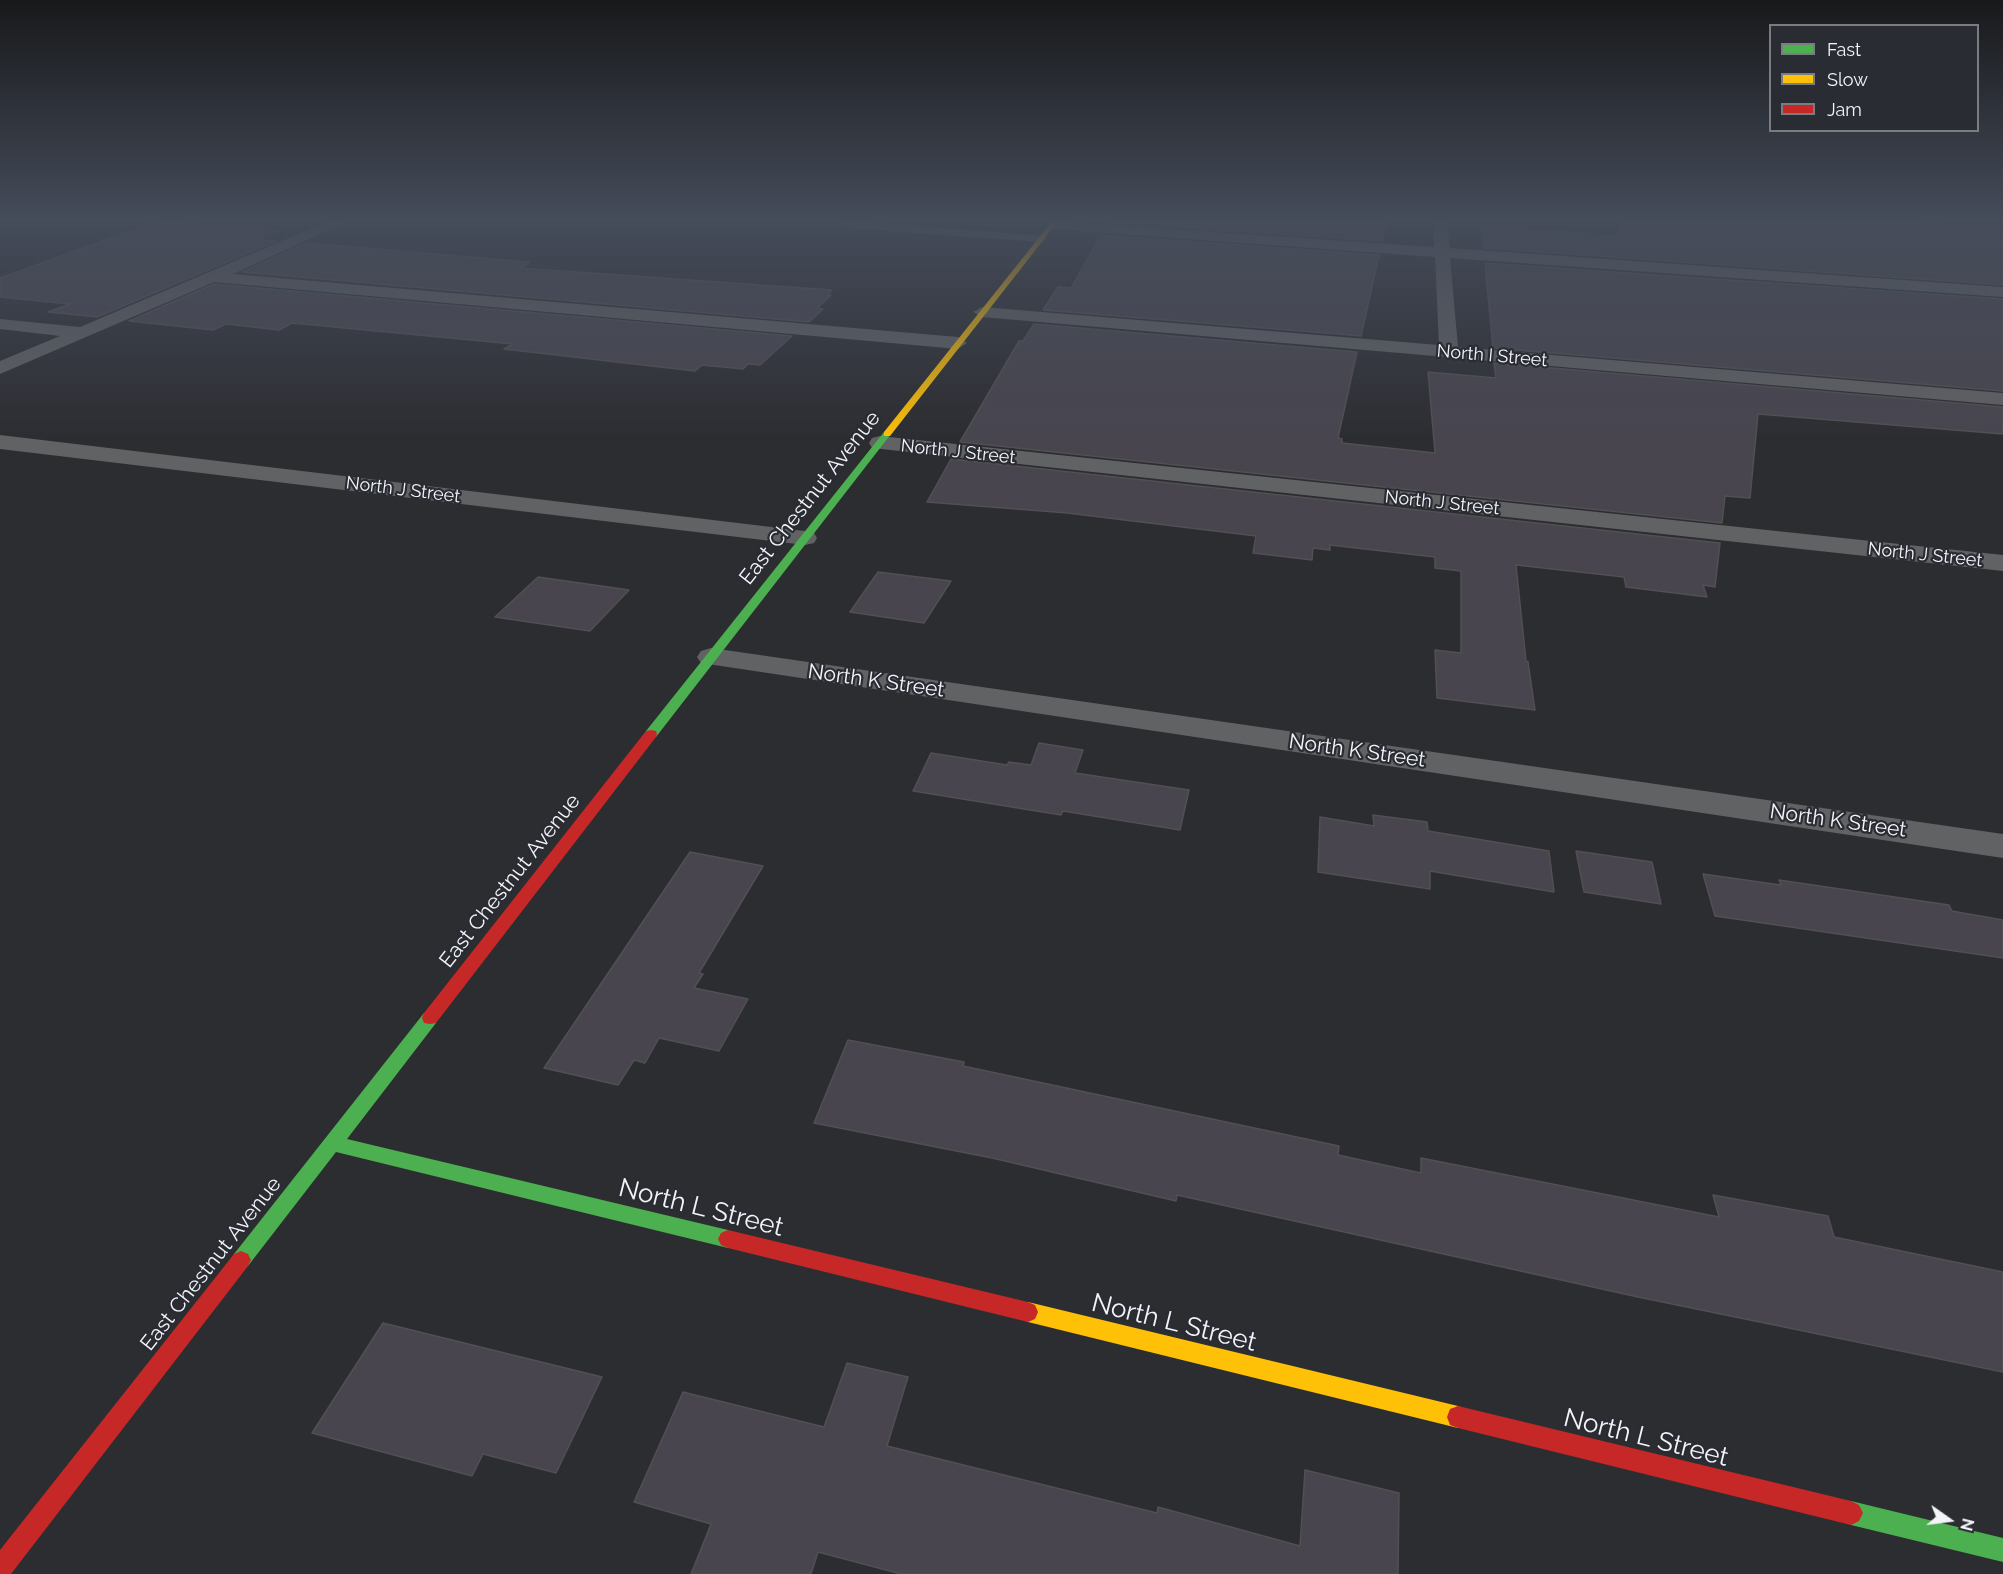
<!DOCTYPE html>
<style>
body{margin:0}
#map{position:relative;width:2003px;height:1574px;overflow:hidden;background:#2c2d31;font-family:Raleway,sans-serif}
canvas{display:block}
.legend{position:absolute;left:1769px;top:24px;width:210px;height:108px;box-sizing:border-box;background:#2a2c33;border:2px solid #7a7c82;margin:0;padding:8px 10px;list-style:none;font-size:18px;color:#f3f4f9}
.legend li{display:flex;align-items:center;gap:12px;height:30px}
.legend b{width:30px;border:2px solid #7a7c82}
.north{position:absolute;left:1919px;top:1490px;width:60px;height:60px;-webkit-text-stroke:4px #2a2c33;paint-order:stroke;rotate:104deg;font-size:16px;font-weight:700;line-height:24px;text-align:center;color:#f3f4f9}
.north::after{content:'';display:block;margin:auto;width:21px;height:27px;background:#f3f4f9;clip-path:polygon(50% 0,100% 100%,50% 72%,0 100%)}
</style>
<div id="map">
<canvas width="2003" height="1574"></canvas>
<ul class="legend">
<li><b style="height:8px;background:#4caf50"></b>Fast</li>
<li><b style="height:8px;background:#ffc107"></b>Slow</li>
<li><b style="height:8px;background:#c62828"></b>Jam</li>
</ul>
<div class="north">N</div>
</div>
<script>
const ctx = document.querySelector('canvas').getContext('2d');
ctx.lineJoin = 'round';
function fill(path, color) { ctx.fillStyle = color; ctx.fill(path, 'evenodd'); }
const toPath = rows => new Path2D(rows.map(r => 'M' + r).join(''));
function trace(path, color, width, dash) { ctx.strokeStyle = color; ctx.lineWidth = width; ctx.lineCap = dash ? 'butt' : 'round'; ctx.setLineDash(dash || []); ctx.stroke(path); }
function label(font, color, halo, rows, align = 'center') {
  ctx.font = font + ' Raleway,sans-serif'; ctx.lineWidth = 4.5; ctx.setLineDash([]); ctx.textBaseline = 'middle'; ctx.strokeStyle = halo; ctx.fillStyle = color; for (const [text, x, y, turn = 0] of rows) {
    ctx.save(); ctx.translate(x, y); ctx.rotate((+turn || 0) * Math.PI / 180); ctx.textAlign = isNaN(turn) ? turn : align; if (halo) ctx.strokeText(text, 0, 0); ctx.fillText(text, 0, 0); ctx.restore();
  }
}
const building = toPath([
 [1110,220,1387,220,1382,241,1108,223,1110,220],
 [1619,220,1872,220,2003,228,2003,285,1484,248,1482,226,1619,236,1619,220],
 [158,221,280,230,257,240,276,241,97,317,48,312,70,304,0,297,0,278,158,221],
 [1101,235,1379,255,1361,336,1043,310,1058,287,1071,288,1101,235],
 [306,243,530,262,520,268,832,290,827,295,831,295,817,308,823,309,809,322,242,272,306,243],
 [1485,263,2003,299,2003,391,1493,348,1485,263],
 [214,284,792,336,760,365,748,364,743,369,702,365,695,371,504,349,513,344,292,323,279,330,226,324,213,330,129,321,214,284],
 [1034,324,1357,352,1338,438,1342,439,1342,443,1435,453,1428,372,1496,378,1494,363,2003,407,2003,434,1758,414,1750,498,1725,496,1722,523,960,442,1019,341,1023,341,1034,324],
 [951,459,1720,543,1715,587,1703,585,1707,597,1626,587,1624,577,1516,565,1526,661,1528,662,1535,710,1437,698,1435,650,1461,653,1461,571,1435,568,1435,557,1330,545,1330,550,1313,548,1312,560,1253,553,1256,536,1067,513,927,502,951,459],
 [878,572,951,581,924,623,850,612,878,572],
 [538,577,629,590,590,631,495,617,538,577],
 [1039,743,1083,750,1075,773,1189,790,1180,830,1063,811,1061,815,913,791,931,753,1007,765,1009,762,1031,765,1039,743],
 [1373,815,1427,822,1428,831,1549,851,1554,892,1430,871,1430,889,1318,872,1320,817,1374,826,1373,815],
 [1576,851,1652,862,1661,904,1584,892,1576,851],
 [690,852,763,866,699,973,703,974,694,988,748,999,719,1051,659,1038,645,1063,634,1060,618,1085,544,1068,690,852],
 [1703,874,1781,885,1779,880,1949,905,1952,911,2003,920,2003,958,1715,916,1703,874],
 [848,1040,964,1062,963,1066,1339,1146,1338,1155,1421,1173,1421,1158,1719,1217,1713,1195,1828,1216,1834,1237,2003,1272,2003,1372,1638,1297,1177,1195,1176,1201,992,1158,814,1123,848,1040],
 [383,1323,602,1377,556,1473,483,1454,472,1476,312,1433,383,1323],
 [847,1363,908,1377,887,1446,1157,1513,1158,1507,1300,1546,1305,1470,1399,1493,1398,1574,901,1574,818,1552,811,1574,691,1574,711,1524,634,1502,683,1392,824,1427,847,1363]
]);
const lane = toPath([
 [843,220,1042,236,1047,239,1042,242,844,228,839,225,843,220]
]);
const street = toPath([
 [331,220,351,220,233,274,958,337,967,343,958,349,214,282,0,374,0,361,60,336,0,329,0,319,80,327,331,220],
 [1433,220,1447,220,1450,248,2003,287,2003,297,1450,258,1458,347,2003,393,2003,405,982,317,973,312,982,307,1439,345,1435,257,1053,229,1046,225,1053,221,1434,247,1433,220],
 [0,435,805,531,814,533,817,538,814,543,805,545,0,449,0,435],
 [880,436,2003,555,2003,571,872,448,869,443,872,438,880,436],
 [711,648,2003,834,2003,858,701,663,697,657,701,651,711,648]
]);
const fast = toPath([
 [884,432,891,434,656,737,646,737,645,734,646,731,884,432],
 [430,1012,436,1013,438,1018,436,1023,347,1139,728,1230,735,1233,738,1239,735,1245,728,1248,336,1152,248,1266,241,1269,234,1266,231,1260,234,1254,424,1013,430,1012],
 [1851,1501,2003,1538,2003,1562,1851,1525,1843,1521,1839,1513,1843,1505,1851,1501]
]);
const slow = toPath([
 [1053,220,1059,220,890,436,884,436,884,432,1053,220],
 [1028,1302,1458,1406,1466,1409,1469,1417,1466,1425,1458,1428,1028,1322,1021,1319,1018,1312,1021,1305,1028,1302]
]);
const jam = toPath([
 [651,730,656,731,657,734,656,737,436,1023,430,1024,424,1023,422,1018,424,1013,646,731,651,730],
 [728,1230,1028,1302,1035,1305,1038,1312,1035,1319,1028,1322,728,1248,721,1245,718,1239,721,1233,728,1230],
 [241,1251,248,1254,251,1260,248,1266,11,1574,0,1574,0,1550,234,1254,241,1251],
 [1458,1406,1851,1501,1859,1505,1863,1513,1859,1521,1851,1525,1458,1428,1450,1425,1447,1417,1450,1409,1458,1406]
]);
const farStreetnames = [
 ["North I Street",1492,356,5],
 ["North J Street",958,452,6],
 ["North J Street",403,490,7],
 ["North J Street",1442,503,6],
 ["North J Street",1925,555,6]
];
const streetNames = [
 ["East Chestnut Avenue",810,498,-52],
 ["North K Street",876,681,8],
 ["North K Street",1357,751,8],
 ["North K Street",1838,821,8],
 ["East Chestnut Avenue",510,881,-52],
 ["East Chestnut Avenue",211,1264,-52]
];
const nearStreetnames = [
 ["North L Street",701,1208,14],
 ["North L Street",1174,1323,14],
 ["North L Street",1646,1438,14]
];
fill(building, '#48454e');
trace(building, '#515053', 1.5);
fill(lane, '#616264');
fill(street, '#616264');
fill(fast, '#4caf50');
fill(slow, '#ffc107');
fill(jam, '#c62828');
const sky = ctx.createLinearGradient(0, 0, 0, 441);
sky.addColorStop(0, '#18191b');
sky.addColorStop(0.5, '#454c5a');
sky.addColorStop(1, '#454c5a00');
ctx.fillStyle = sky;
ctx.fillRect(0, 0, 2003, 441);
label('18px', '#f3f4f9', '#2a2c33', farStreetnames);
label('21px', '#f3f4f9', '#2a2c33', streetNames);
label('26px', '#f3f4f9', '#2a2c33', nearStreetnames);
</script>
